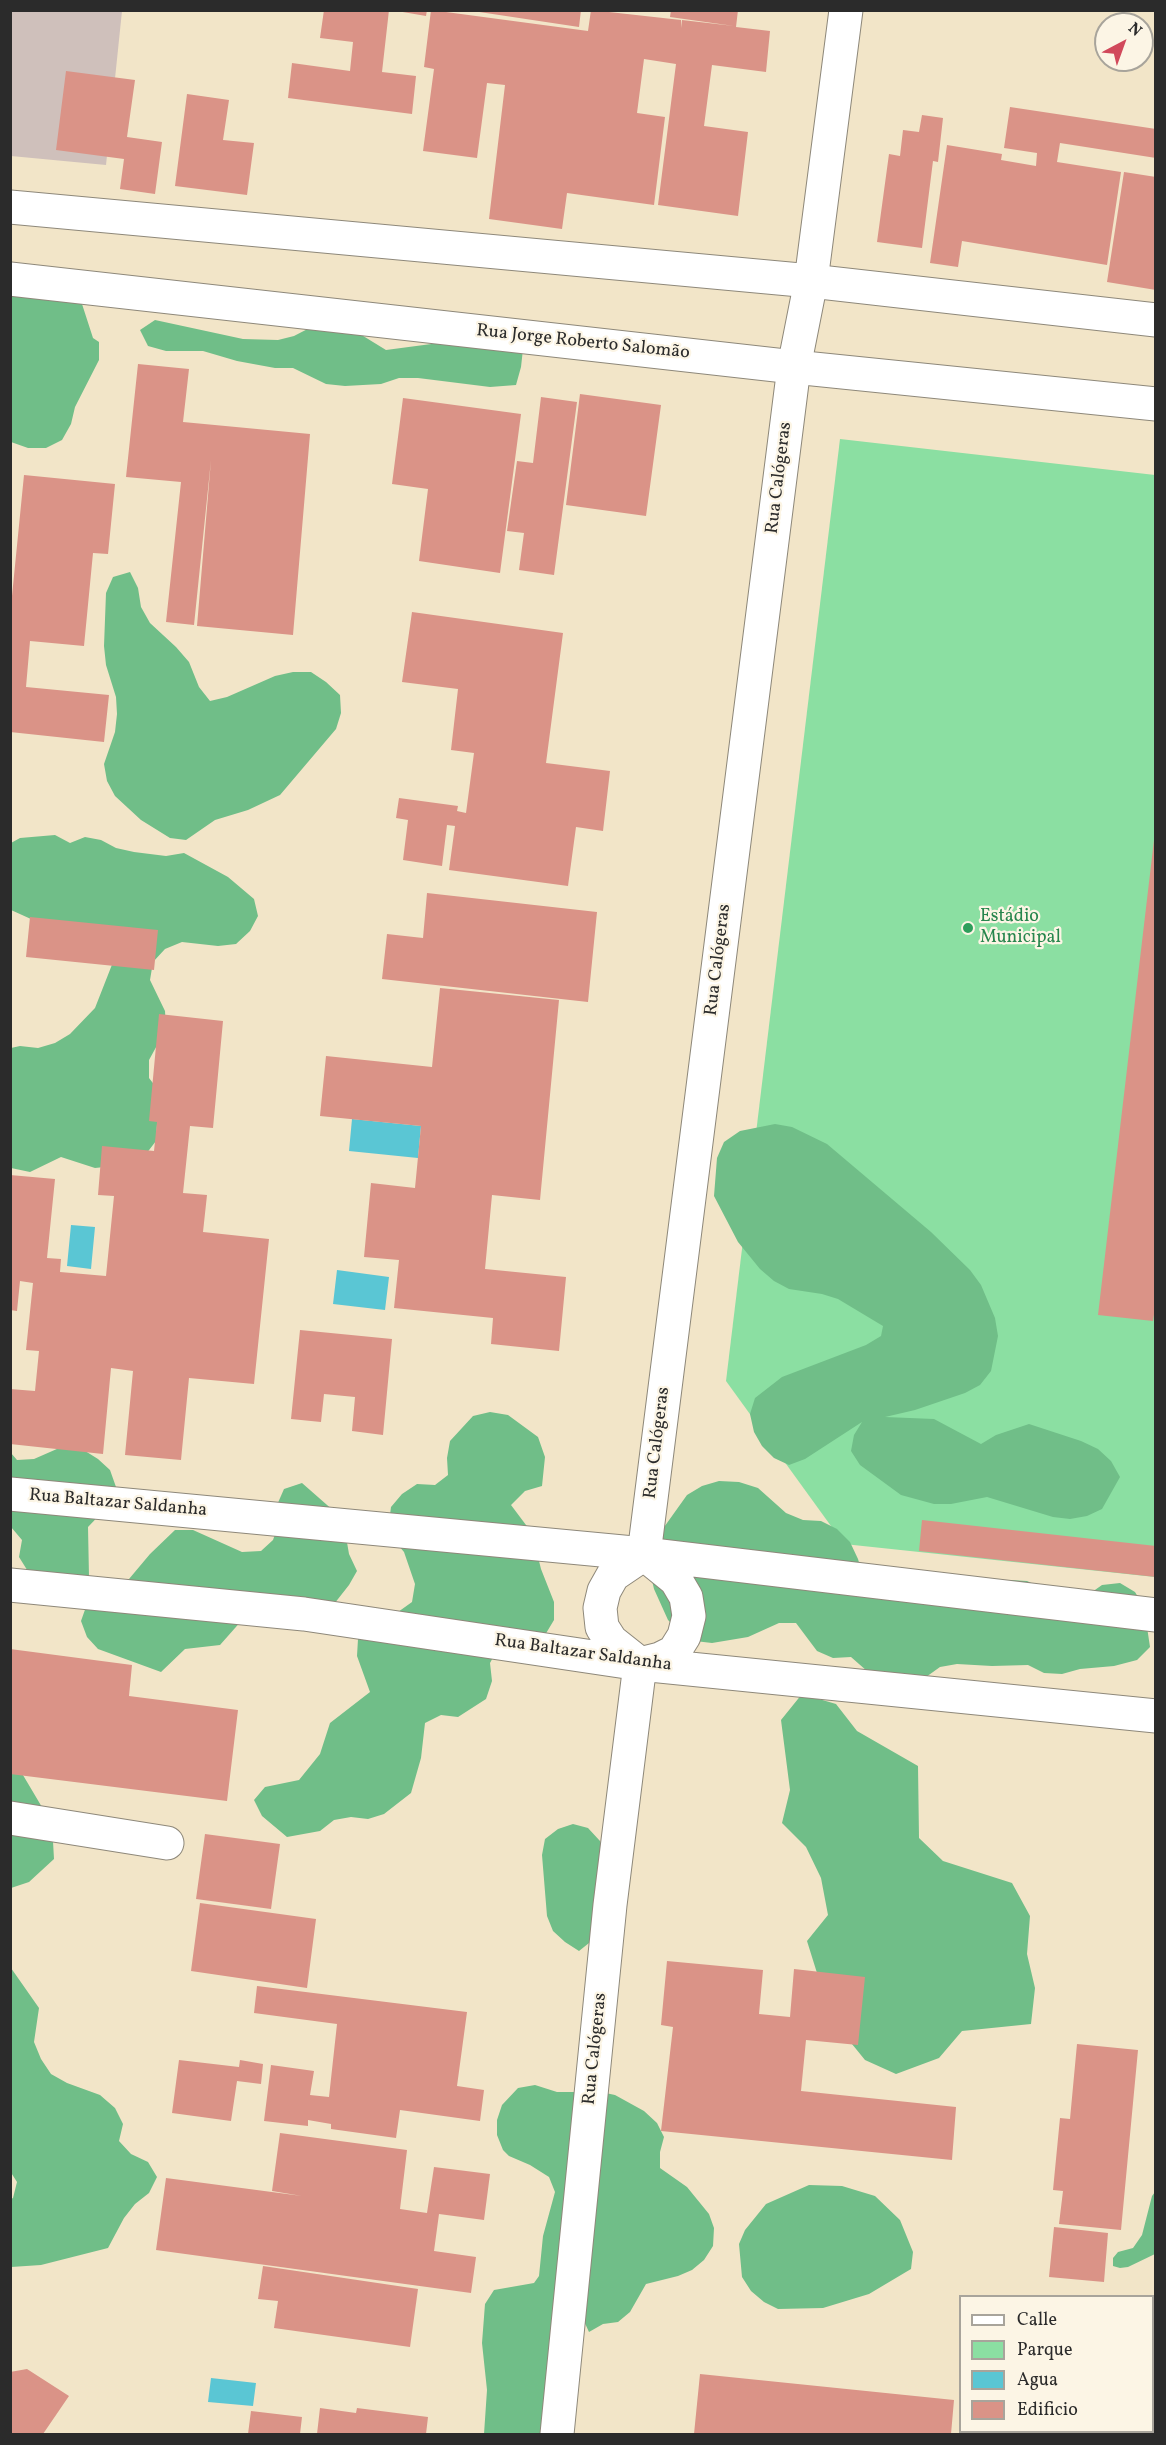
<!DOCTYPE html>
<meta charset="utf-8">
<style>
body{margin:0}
#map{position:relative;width:1166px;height:2445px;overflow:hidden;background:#f2e5c8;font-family:Vollkorn,serif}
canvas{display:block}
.frame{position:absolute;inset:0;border:12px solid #2b2b2b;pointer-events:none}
.legend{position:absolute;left:959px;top:2295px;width:195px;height:138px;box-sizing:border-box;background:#fcf5e5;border:2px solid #a8a49b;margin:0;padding:8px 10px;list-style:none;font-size:18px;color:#2b2b2b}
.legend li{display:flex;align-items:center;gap:12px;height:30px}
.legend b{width:30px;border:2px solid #a8a49b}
.north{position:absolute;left:1094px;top:12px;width:60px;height:60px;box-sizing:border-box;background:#fcf5e5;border:2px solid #a8a49b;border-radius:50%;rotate:41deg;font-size:16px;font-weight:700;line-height:24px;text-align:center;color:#2b2b2b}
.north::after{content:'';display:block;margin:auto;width:21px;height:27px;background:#d1495b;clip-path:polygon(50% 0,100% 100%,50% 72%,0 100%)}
</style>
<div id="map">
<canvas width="1166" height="2445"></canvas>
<div class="frame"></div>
<ul class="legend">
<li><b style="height:8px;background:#fff"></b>Calle</li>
<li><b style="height:16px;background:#8bdfa2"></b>Parque</li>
<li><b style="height:16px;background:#5ac6d4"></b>Agua</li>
<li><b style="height:16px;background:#da9387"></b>Edificio</li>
</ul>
<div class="north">N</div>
</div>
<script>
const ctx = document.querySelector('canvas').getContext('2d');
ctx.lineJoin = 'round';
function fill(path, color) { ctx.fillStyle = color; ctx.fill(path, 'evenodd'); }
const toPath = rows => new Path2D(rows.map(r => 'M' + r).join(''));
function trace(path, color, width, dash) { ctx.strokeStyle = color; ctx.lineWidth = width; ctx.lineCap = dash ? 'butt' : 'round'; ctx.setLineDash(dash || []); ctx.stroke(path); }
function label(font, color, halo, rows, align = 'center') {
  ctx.font = font + ' Vollkorn,serif'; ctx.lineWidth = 4.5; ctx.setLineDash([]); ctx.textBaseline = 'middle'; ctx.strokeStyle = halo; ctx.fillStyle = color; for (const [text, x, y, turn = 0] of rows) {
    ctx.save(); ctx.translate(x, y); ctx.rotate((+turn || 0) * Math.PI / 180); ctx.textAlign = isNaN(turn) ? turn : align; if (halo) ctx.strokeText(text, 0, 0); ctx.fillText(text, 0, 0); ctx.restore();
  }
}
const industrial = toPath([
 [10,11,122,11,106,165,11,156]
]);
const green = toPath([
 [840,439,1155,475,1155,1577,844,1544,726,1381]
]);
const forest = toPath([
 [21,287,71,288,82,304,93,338,99,342,99,360,75,407,71,424,62,440,46,448,28,448,11,442,10,296],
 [155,320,243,339,278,340,294,336,325,320,342,323,386,350,454,341,523,349,521,367,516,385,490,387,418,378,399,378,381,384,345,386,326,384,293,368,275,368,237,361,203,351,166,351,148,346,140,330],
 [130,572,138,588,141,607,150,623,176,647,189,662,199,687,210,701,227,697,275,676,293,672,311,672,326,682,340,695,341,713,336,729,280,795,248,810,215,820,186,840,170,838,141,820,115,796,107,781,104,764,115,732,117,714,116,697,106,665,104,646,106,593,113,577],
 [55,835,70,843,85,837,101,840,116,848,134,852,166,856,184,853,228,877,254,899,258,916,250,931,236,944,218,946,182,942,165,949,153,962,150,980,165,1011,166,1029,149,1060,149,1078,159,1091,156,1141,146,1154,114,1166,95,1168,61,1157,30,1172,11,1168,11,1048,20,1046,38,1048,55,1043,70,1034,95,1008,115,957,11,910,11,843,20,838],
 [775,1124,792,1127,827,1144,931,1232,970,1270,981,1285,995,1318,998,1336,991,1371,980,1385,965,1393,915,1410,885,1417,934,1419,981,1444,996,1435,1029,1424,1081,1441,1098,1449,1111,1461,1120,1477,1102,1509,1087,1516,1070,1519,1053,1517,987,1497,951,1504,934,1504,901,1495,860,1465,851,1451,854,1435,862,1422,805,1459,789,1465,774,1458,762,1446,754,1432,750,1414,755,1398,782,1377,866,1345,881,1336,883,1326,838,1299,822,1294,789,1289,774,1281,760,1269,738,1242,714,1196,717,1158,724,1142,740,1131],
 [490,1412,508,1415,538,1437,545,1457,542,1486,525,1491,511,1505,532,1533,541,1569,554,1602,554,1620,545,1635,496,1652,490,1663,492,1681,486,1699,458,1717,441,1715,425,1723,421,1758,411,1793,384,1814,368,1819,351,1817,334,1820,320,1831,287,1837,262,1816,254,1800,265,1787,299,1780,320,1754,330,1723,370,1692,357,1656,358,1639,368,1627,398,1612,412,1602,415,1584,404,1552,393,1539,389,1523,391,1507,402,1494,417,1484,435,1485,448,1475,447,1458,450,1441,473,1416],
 [66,1445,82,1449,98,1459,110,1470,116,1487,111,1503,88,1527,89,1577,29,1573,19,1557,22,1540,11,1527,11,1453,17,1460,34,1459],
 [719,1481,739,1482,758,1488,786,1513,803,1520,821,1521,837,1529,850,1542,858,1559,868,1594,934,1594,946,1607,962,1599,974,1587,1009,1580,1027,1581,1075,1604,1102,1585,1120,1583,1135,1592,1144,1607,1150,1647,1137,1660,1114,1666,1080,1669,1062,1674,1044,1673,1028,1665,992,1666,957,1664,940,1667,926,1677,875,1678,851,1657,833,1658,817,1651,796,1623,779,1623,748,1637,712,1643,695,1641,680,1632,668,1620,654,1589,650,1572,657,1537,687,1495,702,1486],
 [302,1483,343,1519,349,1554,357,1571,349,1585,327,1613,243,1619,220,1645,185,1649,161,1672,98,1649,87,1637,81,1621,87,1604,111,1582,129,1579,150,1554,175,1530,193,1530,242,1552,261,1551,273,1540,279,1523,277,1505,284,1489],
 [802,1694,836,1704,857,1731,918,1766,919,1838,943,1861,1012,1883,1030,1916,1027,1954,1035,1988,1031,2024,962,2031,939,2058,896,2074,865,2060,843,2033,817,1973,807,1941,828,1915,821,1878,806,1847,782,1823,790,1790,781,1720],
 [10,1759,17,1765,52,1824,54,1859,29,1882,11,1888],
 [573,1824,588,1828,600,1841,607,1858,604,1931,579,1951,565,1942,553,1931,547,1916,542,1855,545,1839,558,1829],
 [11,1968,39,2008,34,2042,41,2059,51,2074,67,2083,100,2095,115,2108,123,2124,119,2141,131,2154,148,2162,157,2177,149,2193,135,2204,124,2218,108,2248,41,2265,11,2267,11,2199,13,2198,17,2182,10,2171],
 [535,2085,557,2092,574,2092,582,2088,615,2095,644,2111,657,2123,664,2137,660,2152,660,2168,687,2187,709,2214,714,2228,713,2246,704,2260,692,2270,678,2276,646,2284,630,2312,618,2322,603,2324,589,2332,583,2319,551,2434,484,2434,487,2390,482,2343,485,2304,494,2290,534,2283,539,2276,543,2236,555,2192,549,2177,530,2165,509,2156,503,2150,497,2135,497,2120,502,2105,518,2088],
 [809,2185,842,2186,875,2196,900,2220,913,2252,911,2269,869,2294,823,2308,778,2309,764,2302,751,2291,742,2277,739,2244,745,2230,766,2204],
 [1155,2192,1155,2254,1128,2267,1120,2268,1113,2266,1113,2258,1118,2252,1133,2248,1142,2235,1152,2196],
 [998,2432,1124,2432,1124,2434,998,2434]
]);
const water = toPath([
 [352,1119,421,1126,418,1158,349,1151],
 [71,1225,95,1227,91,1269,67,1266],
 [337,1270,389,1277,385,1310,333,1304],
 [211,2378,256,2383,253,2406,208,2402]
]);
const building = toPath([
 [324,10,389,10,382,72,416,76,412,114,288,98,292,63,350,71,353,42,320,38],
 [391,10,427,10,426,16],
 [431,10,588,31,591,10,681,20,681,28,682,20,734,26,670,17,671,10,738,10,736,27,770,31,766,72,712,65,704,126,748,132,738,216,658,205,676,64,644,59,637,113,665,117,654,205,567,193,562,229,489,219,505,85,487,83,477,158,423,151,434,69,424,67],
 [466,10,581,10,579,27],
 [66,71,135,80,127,137,162,142,155,194,120,189,124,159,56,150],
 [187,94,229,100,223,140,254,143,247,195,175,186],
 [1010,107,1156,129,1156,158,1060,143,1057,162,1121,172,1107,265,962,241,958,267,930,263,947,145,1002,154,1001,160,1036,166,1037,153,1004,148],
 [922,115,943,118,938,162,933,161,922,248,877,242,889,154,900,156,903,130,919,132],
 [1124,172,1156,177,1156,290,1107,282],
 [138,364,189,369,183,422,310,434,293,635,197,626,211,460,194,625,166,622,181,482,126,477],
 [580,394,661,405,646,516,566,505],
 [541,397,577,402,554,575,519,570,524,533,507,531,517,461,533,463],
 [403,398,521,414,500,573,419,561,428,489,392,484],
 [24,475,115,484,108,554,93,553,84,646,30,641,26,687,109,695,104,742,10,732,10,616],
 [412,612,563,633,546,763,610,771,603,831,576,827,568,886,449,870,455,826,447,825,442,866,403,860,408,820,396,818,399,798,458,806,457,811,466,813,474,753,451,750,458,689,402,682],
 [1154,840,1156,1301,1153,1321,1098,1315],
 [427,893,597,912,588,1002,382,979,387,934,423,938],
 [30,917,158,930,154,970,26,957],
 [440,988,559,1000,540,1200,492,1195,485,1269,566,1277,559,1351,491,1344,493,1318,394,1308,399,1260,364,1257,371,1183,415,1188,421,1126,320,1116,326,1056,432,1067],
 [159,1014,223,1021,213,1128,190,1126,183,1193,207,1195,203,1232,269,1239,254,1384,189,1378,181,1460,125,1455,133,1371,111,1368,103,1454,10,1444,10,1389,35,1391,39,1351,26,1350,33,1283,20,1281,17,1311,10,1310,10,1175,55,1179,47,1258,61,1259,60,1272,106,1276,114,1196,98,1195,102,1146,154,1151,157,1122,149,1121],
 [300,1330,392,1339,383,1435,352,1431,355,1397,324,1394,321,1422,291,1419],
 [922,1520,1156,1546,1156,1577,919,1551],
 [10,1649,132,1665,129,1696,238,1710,227,1801,10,1774],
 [205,1834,280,1844,271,1909,196,1899],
 [200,1903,316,1919,307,1988,191,1971],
 [667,1961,763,1970,759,2014,790,2017,794,1969,865,1977,858,2045,806,2040,801,2091,956,2107,952,2160,661,2131,673,2027,661,2025],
 [257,1986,467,2012,457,2086,484,2090,480,2121,400,2110,396,2138,331,2129,331,2124,308,2120,308,2126,264,2121,271,2065,314,2071,310,2095,329,2097,337,2024,254,2013],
 [1077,2044,1138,2050,1121,2230,1059,2224,1063,2191,1053,2190,1060,2118,1070,2119],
 [179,2060,239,2067,240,2060,263,2064,261,2084,237,2081,231,2121,172,2113],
 [280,2133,407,2150,400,2209,427,2213,434,2167,490,2174,484,2220,439,2214,434,2251,476,2257,471,2293,156,2250,166,2178,302,2196,272,2191],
 [1054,2227,1108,2233,1104,2282,1049,2277],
 [263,2266,418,2289,410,2347,274,2328,278,2301,258,2299],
 [27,2369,69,2396,43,2434,10,2434,10,2372],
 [700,2374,954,2400,951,2434,694,2434],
 [320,2408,356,2413,357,2408,428,2417,426,2434,317,2434],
 [251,2411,302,2417,300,2434,248,2434]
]);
const street = toPath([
 [644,1554,794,367,811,281,846,10],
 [10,1818,167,1843],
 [1137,2434,1137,2432]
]);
const secondary = toPath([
 [10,207,811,281,1156,320],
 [10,279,794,367,1156,404],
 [10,1494,644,1554,1156,1615],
 [644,1554,676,1580,686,1597,689,1616,684,1636,674,1652,660,1659,640,1664,611,1641,602,1627,600,1608,604,1591,613,1575,644,1554],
 [10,1585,304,1614,640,1664,1156,1716],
 [557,2434,610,1905,640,1664]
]);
const markers = [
 [968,928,6,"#2e9e5b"]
];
const streetNames = [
 ["Rua Jorge Roberto Salomão",583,343,6],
 ["Rua Calógeras",780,478,-83],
 ["Rua Calógeras",719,960,-83],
 ["Rua Calógeras",658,1443,-83],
 ["Rua Baltazar Saldanha",118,1504,5],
 ["Rua Baltazar Saldanha",583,1654,8],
 ["Rua Calógeras",596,2049,-84]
];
const leisureNames = [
 ["Estádio",980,918],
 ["Municipal",980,939]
];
fill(industrial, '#cfc0bb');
fill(green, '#8bdfa2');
fill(forest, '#70be88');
fill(water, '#5ac6d4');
fill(building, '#da9387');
trace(street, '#8e887a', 35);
trace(secondary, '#8e887a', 35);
trace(street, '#fff', 33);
trace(secondary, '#fff', 33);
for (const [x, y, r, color] of markers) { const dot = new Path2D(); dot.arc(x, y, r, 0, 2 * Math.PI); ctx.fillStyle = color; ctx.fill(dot); trace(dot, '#fcf5e5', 2); }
label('18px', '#2b2b2b', '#fcf5e5', streetNames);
label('18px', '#27864d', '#fcf5e5', leisureNames, 'left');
</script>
